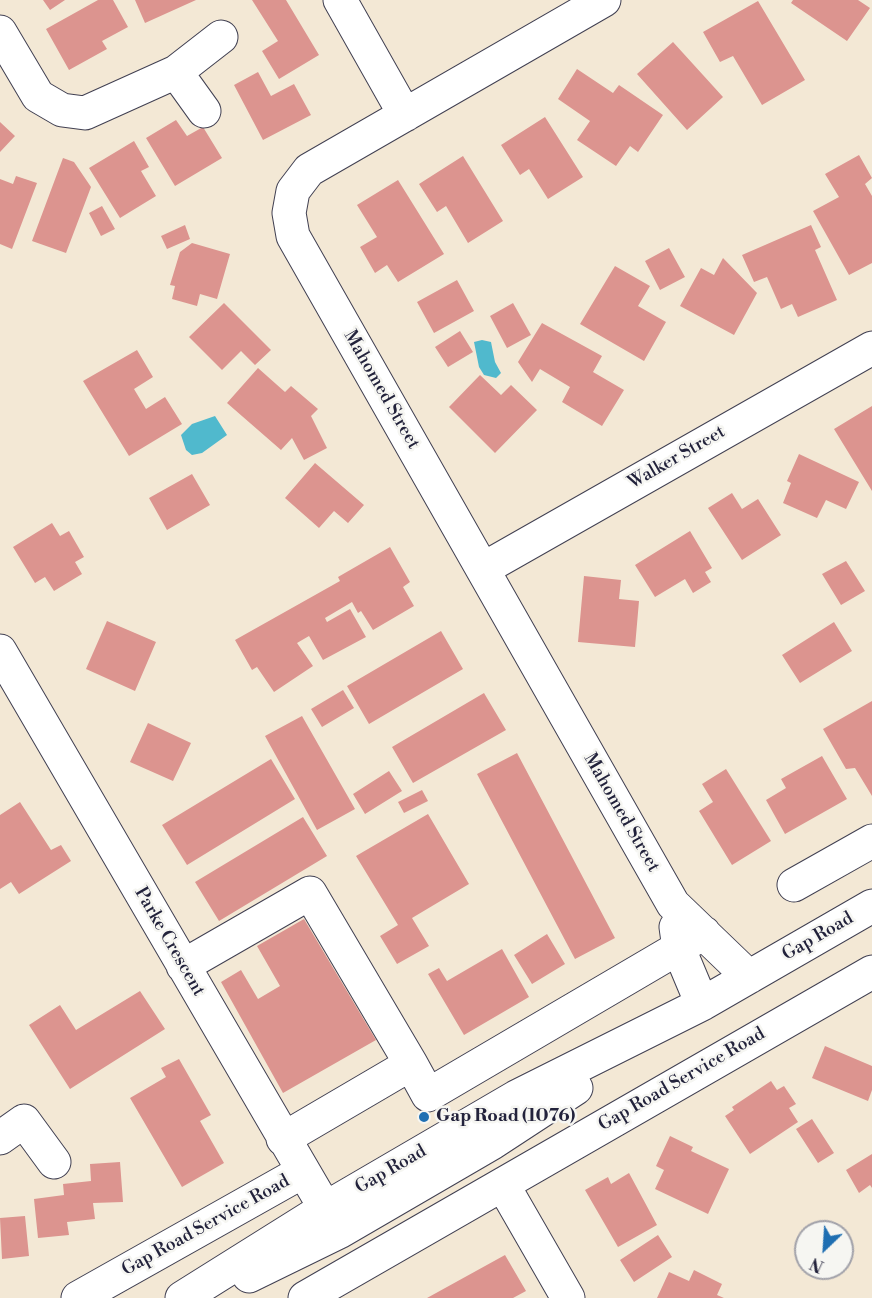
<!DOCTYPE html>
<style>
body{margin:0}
#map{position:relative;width:872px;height:1298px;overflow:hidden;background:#f3e8d5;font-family:"Libre Bodoni",serif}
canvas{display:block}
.north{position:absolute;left:794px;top:1220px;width:60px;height:60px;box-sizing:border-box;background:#f6f6f2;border:2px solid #a1a1a9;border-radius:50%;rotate:205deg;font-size:16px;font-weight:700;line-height:24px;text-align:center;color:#22223b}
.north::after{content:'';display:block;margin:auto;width:21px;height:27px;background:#1f6fb2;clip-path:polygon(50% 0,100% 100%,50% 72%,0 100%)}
</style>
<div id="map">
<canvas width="872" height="1298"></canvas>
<div class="north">N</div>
</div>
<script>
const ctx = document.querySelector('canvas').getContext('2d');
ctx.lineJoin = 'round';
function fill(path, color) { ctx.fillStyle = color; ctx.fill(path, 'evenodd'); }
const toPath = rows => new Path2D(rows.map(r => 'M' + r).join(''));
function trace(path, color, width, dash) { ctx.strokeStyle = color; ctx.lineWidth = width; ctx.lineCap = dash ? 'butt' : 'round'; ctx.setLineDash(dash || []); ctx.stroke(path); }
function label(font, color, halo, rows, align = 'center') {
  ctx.font = font + ' "Libre Bodoni",serif'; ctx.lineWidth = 5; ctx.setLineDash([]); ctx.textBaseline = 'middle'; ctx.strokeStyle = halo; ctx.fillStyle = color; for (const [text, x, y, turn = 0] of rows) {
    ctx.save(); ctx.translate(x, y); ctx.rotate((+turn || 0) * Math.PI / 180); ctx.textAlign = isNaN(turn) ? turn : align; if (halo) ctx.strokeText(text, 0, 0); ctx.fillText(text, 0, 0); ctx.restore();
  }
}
const water = toPath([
 [482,340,491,342,495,362,501,373,496,378,484,375,479,367,474,342],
 [215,416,227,435,202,453,192,455,186,450,181,435,192,424]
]);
const building = toPath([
 [43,0,65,0,50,10],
 [98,0,113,0,128,27,102,41,107,49,69,70,46,29],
 [135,0,196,0,145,23],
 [252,0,286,0,319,55,279,79,262,51,278,41],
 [793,0,858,0,870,8,847,41,791,3],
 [758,1,805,80,762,105,733,56,720,62,703,32],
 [673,42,723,97,687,130,637,74],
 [577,69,613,93,619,85,663,115,638,152,630,146,616,166,577,140,590,121,558,99],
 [258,72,271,96,294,84,311,115,263,140,234,85],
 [545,117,583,177,548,199,529,169,520,175,501,145],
 [176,120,187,136,203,127,222,158,175,186,146,138],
 [0,122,15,136,0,152],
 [134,141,149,167,141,171,156,196,120,218,89,168],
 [859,155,872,178,865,184,872,196,872,263,849,275,813,211,839,197,825,174],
 [463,156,503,221,468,243,446,206,437,212,419,184],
 [63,158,74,162,91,187,66,253,32,241],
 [16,176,37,183,12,249,0,244,0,179,13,184],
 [398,180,444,254,398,282,387,265,375,273,360,247,377,237,357,205],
 [102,206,115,229,101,236,89,213],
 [185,225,190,239,167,249,161,236],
 [811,225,821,247,815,250,837,300,798,317,792,304,781,309,767,277,754,282,742,255],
 [192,243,230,254,217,299,200,294,197,306,172,299,175,286,170,285,180,252],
 [669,248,685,277,660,290,645,261],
 [723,258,757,293,734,335,680,306,701,268,714,275],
 [615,266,650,286,638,306,666,322,644,361,580,324],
 [457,280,474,311,434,333,417,302],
 [224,303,271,350,255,365,241,351,222,370,189,337],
 [513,303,531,335,507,348,490,316],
 [542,323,602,356,593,372,624,390,602,426,562,402,570,387,540,369,532,382,518,362],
 [460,331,473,352,448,367,435,347],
 [137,350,153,377,134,389,146,409,165,397,182,424,129,456,83,381],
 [258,368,285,392,291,386,318,409,311,416,327,448,304,460,292,438,281,450,227,403],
 [480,375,501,395,511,385,537,410,495,453,449,407],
 [872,406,872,491,834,429],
 [799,454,859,482,846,509,826,500,817,518,783,503,791,483,787,481],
 [315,463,364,505,348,523,334,511,319,528,285,498],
 [192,474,210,505,167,530,149,498],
 [732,493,742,509,758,499,781,535,742,560,708,508],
 [52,523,60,536,69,531,84,557,75,562,82,574,54,591,45,577,35,583,13,547],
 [690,531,712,568,705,572,711,582,693,593,685,579,655,597,635,565],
 [390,547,410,582,403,587,414,606,373,630,361,611,358,613,352,602,325,618,327,622,350,609,366,637,323,660,309,636,297,643,313,666,274,692,257,667,252,670,235,640,340,581,338,577],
 [846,561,865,591,841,605,822,574],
 [584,576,621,580,619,599,639,601,635,647,578,642],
 [107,621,156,642,135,691,86,669],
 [834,622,852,651,800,683,782,655],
 [441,631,463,669,369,724,347,686],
 [343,690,354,708,322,727,311,709],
 [484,693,506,730,413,783,392,747],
 [872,701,872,796,855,768,846,769,823,729],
 [302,716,355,809,317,830,265,736],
 [148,723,191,743,173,781,130,762],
 [517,753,615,938,575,959,477,774],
 [822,756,847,799,785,834,766,800,786,788,781,779],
 [271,759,295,799,187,865,162,825],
 [726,769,771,841,732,865,699,811,713,802,702,784],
 [389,771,402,791,365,814,353,794],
 [422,790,428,801,404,813,398,802],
 [20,802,51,850,61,845,71,861,19,894,11,882,0,889,0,815],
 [428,814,469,884,412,918,429,946,397,964,380,936,398,925,356,856],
 [303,817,327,856,219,921,195,882],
 [304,919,376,1040,283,1093,221,982,241,970,258,999,280,986,257,946],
 [547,934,565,964,532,984,514,955],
 [502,949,529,997,464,1035,428,974,439,968,447,981],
 [140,991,165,1029,70,1089,29,1025,60,1005,76,1030],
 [825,1046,872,1066,872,1090,868,1101,812,1078],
 [179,1059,211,1115,200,1121,224,1163,182,1187,130,1098,166,1077,161,1068],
 [771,1081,777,1090,784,1086,796,1104,789,1108,798,1122,750,1154,725,1116,734,1110,732,1107],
 [812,1119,834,1153,818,1163,796,1129],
 [670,1136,693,1147,691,1151,729,1169,708,1214,655,1189,664,1170,656,1166],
 [872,1154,872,1188,870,1185,859,1193,846,1170],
 [120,1162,123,1202,93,1203,95,1219,67,1222,69,1235,38,1238,34,1199,64,1195,63,1184,91,1181,90,1164],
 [629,1173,657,1225,618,1247,585,1190,608,1177,611,1184],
 [25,1216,29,1256,2,1259,0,1218],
 [658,1235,672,1257,634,1282,620,1260],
 [505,1255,526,1291,513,1298,427,1298],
 [694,1270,722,1284,717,1295,724,1298,657,1298,669,1272,689,1281]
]);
const minor = toPath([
 [340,0,405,115],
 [604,0,309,170,293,191,289,213,293,236,673,904,749,977],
 [0,32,38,96,62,110,85,113,176,72,221,37],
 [176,72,204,111],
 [483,569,872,348],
 [0,651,339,1232],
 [794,885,872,841],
 [676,927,679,949,702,1004],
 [183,966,310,893,411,1064],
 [0,1138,24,1121,54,1162],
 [283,1139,411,1064,428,1095,704,933],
 [503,1185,568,1298],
 [249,1276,339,1232,492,1143,576,1088],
 [78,1298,302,1172],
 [182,1298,324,1209,516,1097,702,1004,872,906],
 [305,1298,872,972]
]);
const markers = [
 [424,1117,6,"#1f6fb2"]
];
const streetNames = [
 ["Mahomed Street",381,390,60],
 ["Walker Street",677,458,-30],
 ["Mahomed Street",621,813,60],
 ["Gap Road",818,937,-30],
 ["Parke Crescent",169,942,60],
 ["Gap Road Service Road",682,1080,-30],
 ["Gap Road",391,1170,-30],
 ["Gap Road Service Road",206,1226,-29]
];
const poiNames = [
 ["Gap Road (1076)",436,1117]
];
fill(water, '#50b9cd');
fill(building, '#dc948f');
trace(minor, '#414052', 35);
trace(minor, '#fff', 33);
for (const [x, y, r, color] of markers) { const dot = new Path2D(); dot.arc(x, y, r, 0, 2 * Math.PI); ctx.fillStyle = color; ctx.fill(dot); trace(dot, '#f6f6f2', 2); }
label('18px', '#22223b', '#f6f6f2', streetNames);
label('bold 18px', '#22223b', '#f6f6f2', poiNames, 'left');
</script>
